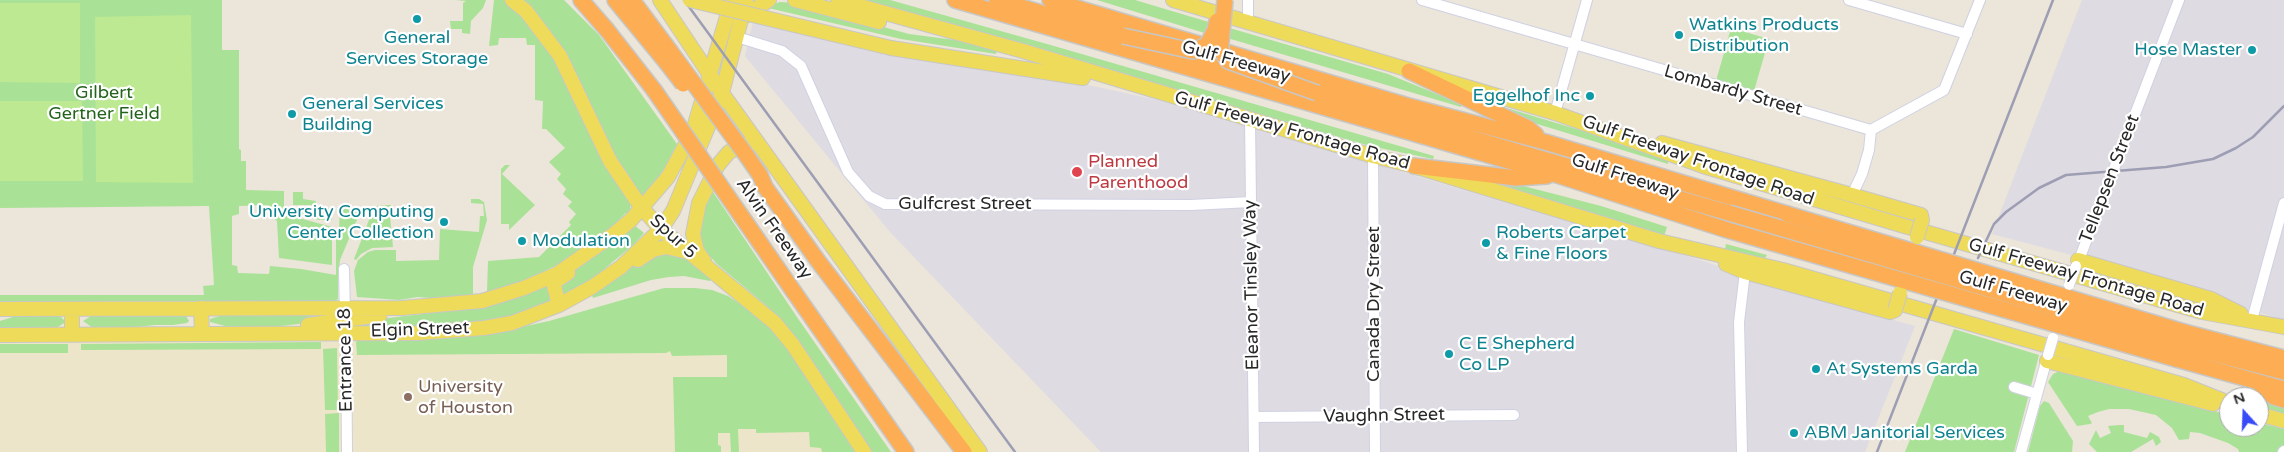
<!DOCTYPE html>
<style>
body{margin:0}
#map{position:relative;width:2284px;height:452px;overflow:hidden;background:#ebe5da;font-family:"Varela Round",sans-serif}
canvas{display:block}
.north{position:absolute;left:2219px;top:387px;width:50px;height:50px;box-sizing:border-box;background:#fff;border:1px solid #a9a9a9;border-radius:50%;rotate:340deg;font-size:14px;font-weight:700;line-height:20px;text-align:center;color:#282828}
.north::after{content:'';display:block;margin:auto;width:18px;height:22px;background:#394bf9;clip-path:polygon(50% 0,100% 100%,50% 72%,0 100%)}
</style>
<div id="map">
<canvas width="2284" height="452"></canvas>
<div class="north">N</div>
</div>
<script>
const ctx = document.querySelector('canvas').getContext('2d');
ctx.lineJoin = 'round';
function fill(path, color) { ctx.fillStyle = color; ctx.fill(path, 'evenodd'); }
const toPath = rows => new Path2D(rows.map(r => 'M' + r).join(''));
function trace(path, color, width, dash) { ctx.strokeStyle = color; ctx.lineWidth = width; ctx.lineCap = dash ? 'butt' : 'round'; ctx.setLineDash(dash || []); ctx.stroke(path); }
function label(font, color, halo, rows, align = 'center') {
  ctx.font = font + ' "Varela Round",sans-serif'; ctx.lineWidth = 4.5; ctx.setLineDash([]); ctx.textBaseline = 'middle'; ctx.strokeStyle = halo; ctx.fillStyle = color; for (const [text, x, y, turn = 0] of rows) {
    ctx.save(); ctx.translate(x, y); ctx.rotate((+turn || 0) * Math.PI / 180); ctx.textAlign = isNaN(turn) ? turn : align; if (halo) ctx.strokeText(text, 0, 0); ctx.fillText(text, 0, 0); ctx.restore();
  }
}
const industrial = toPath([
 [2082,0,2284,0,2284,320,2098,262,1992,234],
 [753,22,882,54,1079,83,1162,101,1700,260,1818,299,1915,326,1865,452,1101,452,890,232,745,56]
]);
const education = toPath([
 [674,289,852,452,0,452,0,341,321,342,459,338,564,319]
]);
const green = toPath([
 [0,0,222,0,222,50,239,50,239,149,241,150,241,161,246,161,246,190,284,191,284,213,270,213,268,205,239,206,239,214,232,216,232,265,237,266,238,273,269,274,270,266,301,269,336,275,336,228,339,229,340,208,362,208,340,260,338,277,338,299,334,302,0,303,0,295,204,295,203,286,214,285,209,206,0,208],
 [456,0,486,0,483,8,471,21,470,34,462,33,462,29,451,29,450,21,463,21,463,3,466,1],
 [494,0,506,0,544,40,631,203,629,214,626,213,601,237,564,262,522,281,487,292,488,261,539,257,571,225,569,222,576,214,568,206,572,202,563,194,566,189,557,179,561,174,549,162,565,148,546,129,542,129,543,101,535,100,535,45,527,45,526,38,499,38,498,45,489,46],
 [521,0,564,0,599,35,677,144,664,169,643,198,613,156,559,44,547,27],
 [864,0,890,0,1047,44,1434,156,1433,159,1370,146],
 [1097,0,1135,0,1212,23,1208,34],
 [780,2,796,3,909,34,955,40,997,50,996,54,901,39,764,7],
 [1226,27,1388,74,1461,104,1461,107,1224,37],
 [1731,28,1769,39,1754,91,1716,81],
 [1500,106,1596,135,1668,160,1668,164,1534,123,1499,109],
 [505,165,510,165,502,174,535,205,509,230,509,224,501,224,501,169],
 [1467,177,1504,181,1601,206,1667,227,1664,236],
 [711,189,799,320,891,452,870,452,794,336,767,306,717,264,706,252,700,239,700,211],
 [293,192,303,192,303,199,316,201,316,205,293,205],
 [471,199,479,199,484,202,487,220,473,267,473,295,443,299,418,297,399,300,357,297,354,271,358,260,368,252,375,250,396,250,396,261,439,260,440,229,479,232,480,216,484,216,483,204,471,203],
 [388,205,391,205,392,208,381,209,381,218,390,217,393,247,372,248,361,254,356,260,354,259,372,212,377,206],
 [293,208,332,208,332,220,319,220,293,213],
 [271,216,292,216,332,227,332,265,279,258,277,221],
 [633,224,644,233,633,245,596,276,554,301,506,318,451,327,364,327,363,321,464,309,574,271,616,240],
 [664,239,712,278,710,281,684,276,669,277,651,280,593,298,592,295,615,280,641,256],
 [1726,244,1767,255,1765,258,1725,250],
 [664,288,695,288,712,290,728,296,760,317,791,350,858,452,822,452,821,448,810,447,809,432,756,433,756,429,738,429,739,452,731,452,730,433,718,433,718,445,721,446,721,452,675,452,673,377,727,377,727,355,672,356,670,351,666,353,357,355,356,342,361,339,512,329,549,321],
 [233,312,331,315,317,322,253,329,237,329,210,322,210,319],
 [48,313,61,317,66,322,56,328,0,330,0,321,22,314],
 [94,314,177,314,186,316,189,321,187,323,173,325,155,325,116,329,93,328,83,321],
 [1954,329,2039,355,2014,452,1905,452],
 [321,342,321,349,81,350,81,344],
 [0,344,68,344,68,353,0,353],
 [337,348,338,410,325,410,323,349],
 [2062,370,2229,415,2229,427,2259,427,2259,423,2284,429,2284,445,2278,452,2239,452,2238,449,2228,443,2200,433,2190,432,2189,439,2179,440,2172,428,2156,415,2129,409,2109,409,2098,412,2088,416,2092,423,2090,424,2077,426,2048,382,2053,374],
 [2259,399,2284,407,2284,414,2259,407],
 [2044,401,2049,403,2073,441,2072,452,2028,452,2040,406],
 [339,413,339,452,326,452,325,414],
 [2119,425,2124,425,2124,432,2147,438,2150,432,2159,437,2161,442,2156,446,2153,439,2131,452,2097,452,2089,444,2096,430,2100,438,2111,433,2108,426]
]);
const pitch = toPath([
 [0,3,80,3,80,83,0,82],
 [191,15,193,183,96,182,95,17],
 [0,101,82,101,83,181,0,181]
]);
const minor = toPath([
 [1248,0,1248,22],
 [1422,0,1871,130,1944,90,1980,0],
 [1849,0,1967,34],
 [737,37,782,51,801,66,848,172,869,196,885,204,1191,205,1251,202],
 [1555,113,1587,0],
 [1250,119,1254,452],
 [1373,156,1375,452],
 [1852,195,1862,174,1869,150,1871,130],
 [2077,265,2179,0],
 [344,269,345,314],
 [2252,320,2284,203],
 [346,328,347,452],
 [2014,387,2037,394],
 [1254,417,1514,415],
 [1742,452,1739,322,1745,272],
 [2021,452,2048,355],
 [2283,452,2284,451]
]);
const major = toPath([
 [512,0,526,11,560,56,610,161,641,207,661,229,775,323,793,345,864,452],
 [660,0,722,93,980,452],
 [795,0,879,22],
 [838,0,1023,51,1373,156,1414,166,1659,241,1783,270,2184,385,2229,403],
 [1173,0,1555,113,1703,166,1901,225,2202,312,2284,327],
 [742,18,769,0],
 [891,48,1083,78],
 [1662,143,1852,195,1921,215,1922,220],
 [638,260,653,250,666,247,688,252],
 [2078,260,2211,299,2241,314],
 [704,261,697,251,693,234,699,203,718,165,729,152,744,145,750,145],
 [1726,264,1745,272,1890,312,1895,310],
 [559,305,554,286,556,281,568,273],
 [201,308,202,334],
 [0,309,402,308,482,301,524,288,557,274,614,234,631,220,668,177,693,131,732,0],
 [72,309,72,335],
 [308,325,380,315],
 [0,335,417,333,484,328,512,323,559,305,592,287,621,267,661,229,673,211,722,93,746,0],
 [2047,361,2213,404],
 [2259,414,2284,421]
]);
const highway = toPath([
 [581,0,607,30,654,90],
 [615,0,666,62],
 [632,0,670,51],
 [955,0,1557,175,1724,229],
 [997,0,1135,40],
 [1050,0,1405,105,1545,142,1787,214],
 [1176,52,1243,71],
 [1409,71,1528,128,1536,135],
 [1305,90,1729,213],
 [1414,166,1516,178,1547,176],
 [765,187,818,261,964,452],
 [794,292,906,452],
 [2184,332,2284,358],
 [2180,345,2284,372],
 [2176,359,2284,389],
 [2262,389,2274,397,2284,400]
]);
const rail = toPath([
 [684,0,1015,452],
 [1978,258,1994,224,2006,212,2039,188,2066,175,2166,167,2213,159,2236,148,2253,137,2284,106],
 [1877,452,2053,0]
]);
const minorBridge = toPath([
 [2069,285,2076,266],
 [2048,355,2053,338]
]);
const majorBridge = toPath([
 [690,0,891,48],
 [1917,237,1922,220],
 [1895,310,1900,293]
]);
const highwayBridge = toPath([
 [1225,0,1221,43,1221,50,1228,61,1317,93],
 [1123,36,1193,51,1207,45,1215,30,1217,21],
 [670,51,744,152,760,175,765,187],
 [666,62,683,84],
 [654,90,794,292],
 [1729,213,2180,345],
 [1787,214,2184,332],
 [1724,229,2176,359]
]);
const markers = [
 [417,19,5,"#0f9aa8"],
 [1679,35,5,"#0f9aa8"],
 [2252,50,5,"#0f9aa8"],
 [1590,96,5,"#0f9aa8"],
 [292,114,5,"#0f9aa8"],
 [1077,172,6,"#e0444e"],
 [444,222,5,"#0f9aa8"],
 [522,241,5,"#0f9aa8"],
 [1486,243,5,"#0f9aa8"],
 [1449,354,5,"#0f9aa8"],
 [1816,369,5,"#0f9aa8"],
 [408,397,5,"#8d6e63"],
 [1794,433,5,"#0f9aa8"]
];
const cultureNames = [
 ["Watkins Products",1689,25],
 ["Distribution",1689,46],
 ["General",417,38,"center"],
 ["Services Storage",417,59,"center"],
 ["Hose Master",2242,50,"right"],
 ["Eggelhof Inc",1580,96,"right"],
 ["General Services",302,104],
 ["Building",302,125],
 ["University Computing",434,212,"right"],
 ["Center Collection",434,233,"right"],
 ["Roberts Carpet",1496,233],
 ["& Fine Floors",1496,254],
 ["Modulation",532,241],
 ["C E Shepherd",1459,344],
 ["Co LP",1459,365],
 ["At Systems Garda",1826,369],
 ["ABM Janitorial Services",1804,433]
];
const streetNames = [
 ["Gulf Freeway",1236,62,16],
 ["Lombardy Street",1733,91,16],
 ["Gulf Freeway Frontage Road",1292,131,16],
 ["Gulf Freeway Frontage Road",1698,161,19],
 ["Gulf Freeway",1625,177,18],
 ["Tellepsen Street",2110,179,-69],
 ["Gulfcrest Street",965,204],
 ["Alvin Freeway",774,229,55],
 ["Spur 5",673,237,42],
 ["Gulf Freeway Frontage Road",2086,278,16],
 ["Eleanor Tinsley Way",1252,285,-91],
 ["Gulf Freeway",2013,292,16],
 ["Canada Dry Street",1374,304,-90],
 ["Elgin Street",420,330,-2],
 ["Entrance 18",346,360,-91],
 ["Vaughn Street",1384,416,-1]
];
const parkNames = [
 ["Gilbert",104,93],
 ["Gertner Field",104,114]
];
const healthNames = [
 ["Planned",1088,162],
 ["Parenthood",1088,183]
];
const educationNames = [
 ["University",418,387],
 ["of Houston",418,408]
];
fill(industrial, '#dedbe3');
fill(education, '#ede5c9');
fill(green, '#a9e296');
fill(pitch, '#bce992');
trace(minor, '#cfd1e2', 12);
trace(major, '#c7c7c7', 16);
trace(highway, '#c7c7c7', 18);
trace(minor, '#fff', 10);
trace(major, '#efdb5a', 14);
trace(highway, '#fdad53', 15);
trace(rail, '#9d9eb3', 2.5);
trace(minorBridge, '#cfd1e2', 12, []);
trace(majorBridge, '#c7c7c7', 16, []);
trace(highwayBridge, '#c7c7c7', 18, []);
trace(minorBridge, '#fff', 10);
trace(majorBridge, '#efdb5a', 14);
trace(highwayBridge, '#fdad53', 15);
for (const [x, y, r, color] of markers) { const dot = new Path2D(); dot.arc(x, y, r, 0, 2 * Math.PI); ctx.fillStyle = color; ctx.fill(dot); trace(dot, '#fff', 2); }
label('18px', '#0d838f', '#fff', cultureNames, 'left');
label('18px', '#282828', '#fff', streetNames);
label('18px', '#22641a', '#fff', parkNames);
label('18px', '#be3a42', '#fff', healthNames, 'left');
label('18px', '#785e54', '#fff', educationNames, 'left');
</script>
